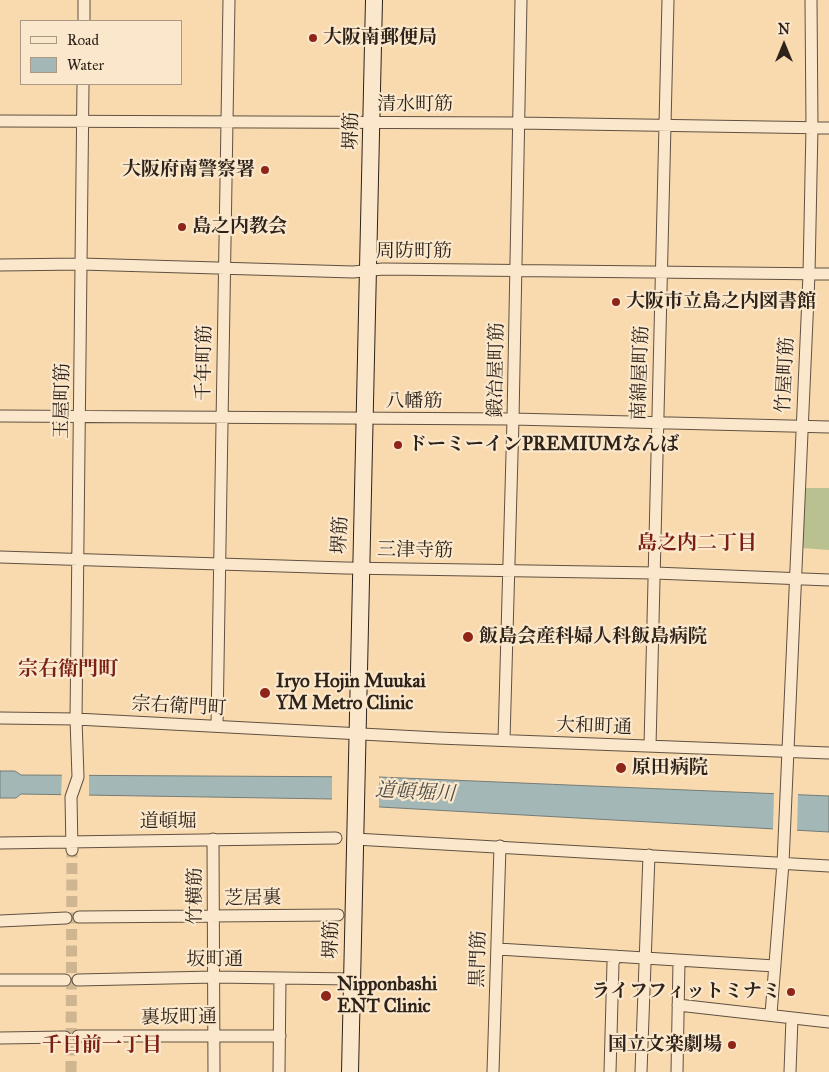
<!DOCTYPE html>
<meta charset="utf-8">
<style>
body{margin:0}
#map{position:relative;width:829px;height:1072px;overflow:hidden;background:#f9daaf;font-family:"IM FELL Great Primer",serif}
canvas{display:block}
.legend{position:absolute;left:20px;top:20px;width:162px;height:65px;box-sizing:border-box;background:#fbe7cb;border:1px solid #a99985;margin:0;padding:6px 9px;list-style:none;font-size:15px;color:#2d231b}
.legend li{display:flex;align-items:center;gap:10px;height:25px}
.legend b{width:25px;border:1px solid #a99985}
.north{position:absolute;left:759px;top:20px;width:50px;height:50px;-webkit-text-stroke:4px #fbe7cb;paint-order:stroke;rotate:0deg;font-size:14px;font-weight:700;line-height:20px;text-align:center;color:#2d231b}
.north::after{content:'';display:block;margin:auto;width:18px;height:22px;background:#2d231b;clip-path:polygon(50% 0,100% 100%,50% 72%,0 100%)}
</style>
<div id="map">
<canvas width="829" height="1072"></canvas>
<ul class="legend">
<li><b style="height:6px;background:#fbe7cb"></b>Road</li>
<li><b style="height:14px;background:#a3b8b6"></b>Water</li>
</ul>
<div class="north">N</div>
</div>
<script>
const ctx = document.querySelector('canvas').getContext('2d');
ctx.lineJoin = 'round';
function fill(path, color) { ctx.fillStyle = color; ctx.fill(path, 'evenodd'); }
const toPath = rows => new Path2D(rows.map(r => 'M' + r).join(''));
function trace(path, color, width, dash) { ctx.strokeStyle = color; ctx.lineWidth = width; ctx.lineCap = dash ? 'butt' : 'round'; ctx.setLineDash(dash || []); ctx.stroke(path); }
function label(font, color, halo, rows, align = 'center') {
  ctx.font = font + ' "IM FELL Great Primer","Noto Serif JP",serif'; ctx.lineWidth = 4.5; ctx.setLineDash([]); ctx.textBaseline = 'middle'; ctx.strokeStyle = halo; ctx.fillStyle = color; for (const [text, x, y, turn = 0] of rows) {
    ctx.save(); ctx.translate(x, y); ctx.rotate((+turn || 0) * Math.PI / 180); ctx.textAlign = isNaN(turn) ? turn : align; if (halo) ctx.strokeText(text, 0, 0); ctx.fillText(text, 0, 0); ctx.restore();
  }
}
const green = toPath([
 [804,488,829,488,829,550,802,548]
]);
const water = toPath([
 [0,771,15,771,21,775,379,777,829,796,829,832,380,807,332,799,21,794,16,798,0,798,0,771]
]);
const pier = toPath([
 [62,772,89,773,89,798,61,798],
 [379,775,379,809,332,801,332,776],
 [774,791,798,793,797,833,773,831]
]);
const streetTunnel = toPath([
 [71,1072,72,850]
]);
const street = toPath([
 [84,21,84,0],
 [0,121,518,123,829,128],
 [0,265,81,264,353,272,383,269,829,274],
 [0,416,513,419,829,427],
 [0,557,345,568,655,573,829,580],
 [0,718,76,719,438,738,829,753],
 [217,726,229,0],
 [504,740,513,419,521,0],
 [650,746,668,0],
 [213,839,214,1072],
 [355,839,829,866],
 [0,843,336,838],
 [72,850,71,797,78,777,76,719,83,84],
 [79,917,338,915],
 [0,921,66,918],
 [498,949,775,966],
 [0,980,65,980],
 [78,980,214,977,351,979],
 [678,1005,829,1022],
 [771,1014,783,863,809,274,812,127,811,0],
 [78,1036,280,1036],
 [0,1038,65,1037],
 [279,1072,280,978],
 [493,1072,500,846],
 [610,1072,613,963,616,956],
 [641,1072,649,855],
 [677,1072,679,961],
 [790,1072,792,1018]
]);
const secondary = toPath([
 [350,1072,374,0]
]);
const markers = [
 [313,38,5,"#8f2418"],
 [265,170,5,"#8f2418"],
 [182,227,5,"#8f2418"],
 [616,302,5,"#8f2418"],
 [398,445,5,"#8f2418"],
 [468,637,6,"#8f2418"],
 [265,693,6,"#8f2418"],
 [621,768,6,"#8f2418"],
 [791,992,5,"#8f2418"],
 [326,996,6,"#8f2418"],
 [732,1045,5,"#8f2418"]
];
const poiNames = [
 ["大阪南郵便局",323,38],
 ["大阪府南警察署",255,170,"right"],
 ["島之内教会",192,227],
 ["大阪市立島之内図書館",626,302],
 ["ドーミーインPREMIUMなんば",408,445],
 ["飯島会産科婦人科飯島病院",479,637],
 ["Iryo Hojin Muukai",276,682],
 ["YM Metro Clinic",276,704],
 ["原田病院",632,768],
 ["Nipponbashi",337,985],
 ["ENT Clinic",337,1007],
 ["ライフフィットミナミ",781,992,"right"],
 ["国立文楽劇場",722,1045,"right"]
];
const streetNames = [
 ["清水町筋",415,105],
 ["堺筋",352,131,-89],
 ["周防町筋",414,252],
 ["千年町筋",205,363,-89],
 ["鍛冶屋町筋",497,370,-89],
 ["南綿屋町筋",641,373,-88],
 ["竹屋町筋",786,375,-87],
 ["玉屋町筋",63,401,-89],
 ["八幡筋",414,402],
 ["堺筋",341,535,-88],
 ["三津寺筋",415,551,1],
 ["宗右衛門町",179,707,3],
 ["大和町通",594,727,2],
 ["道頓堀",168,822],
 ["竹横筋",196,896,-90],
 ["芝居裏",253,899,-1],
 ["堺筋",332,940,-89],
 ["黒門筋",479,959,-88],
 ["坂町通",215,960],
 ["裏坂町通",179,1018,-1]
];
const neighbourhoodNames = [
 ["島之内二丁目",697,544],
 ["宗右衛門町",68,670],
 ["千日前一丁目",102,1046]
];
const waterNames = [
 ["道頓堀川",415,793,3]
];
fill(green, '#b8c18f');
fill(water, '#a3b8b6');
trace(water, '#747c78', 1);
fill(pier, '#f9daaf');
trace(streetTunnel, '#d0b591', 11, [11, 5.5]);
trace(street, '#605140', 13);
trace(secondary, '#2d231b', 18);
trace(street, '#fbe7cb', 11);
trace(secondary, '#fbe7cb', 16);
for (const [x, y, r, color] of markers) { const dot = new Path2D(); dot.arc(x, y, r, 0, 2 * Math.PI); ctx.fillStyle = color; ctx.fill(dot); trace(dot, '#fbe7cb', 2); }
label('bold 19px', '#2d231b', '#fbe7cb', poiNames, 'left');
label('19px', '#2d231b', '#fbe7cb', streetNames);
label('bold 20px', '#7a1f14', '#fbe7cb', neighbourhoodNames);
label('italic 20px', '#50504a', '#fbe7cb', waterNames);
</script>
